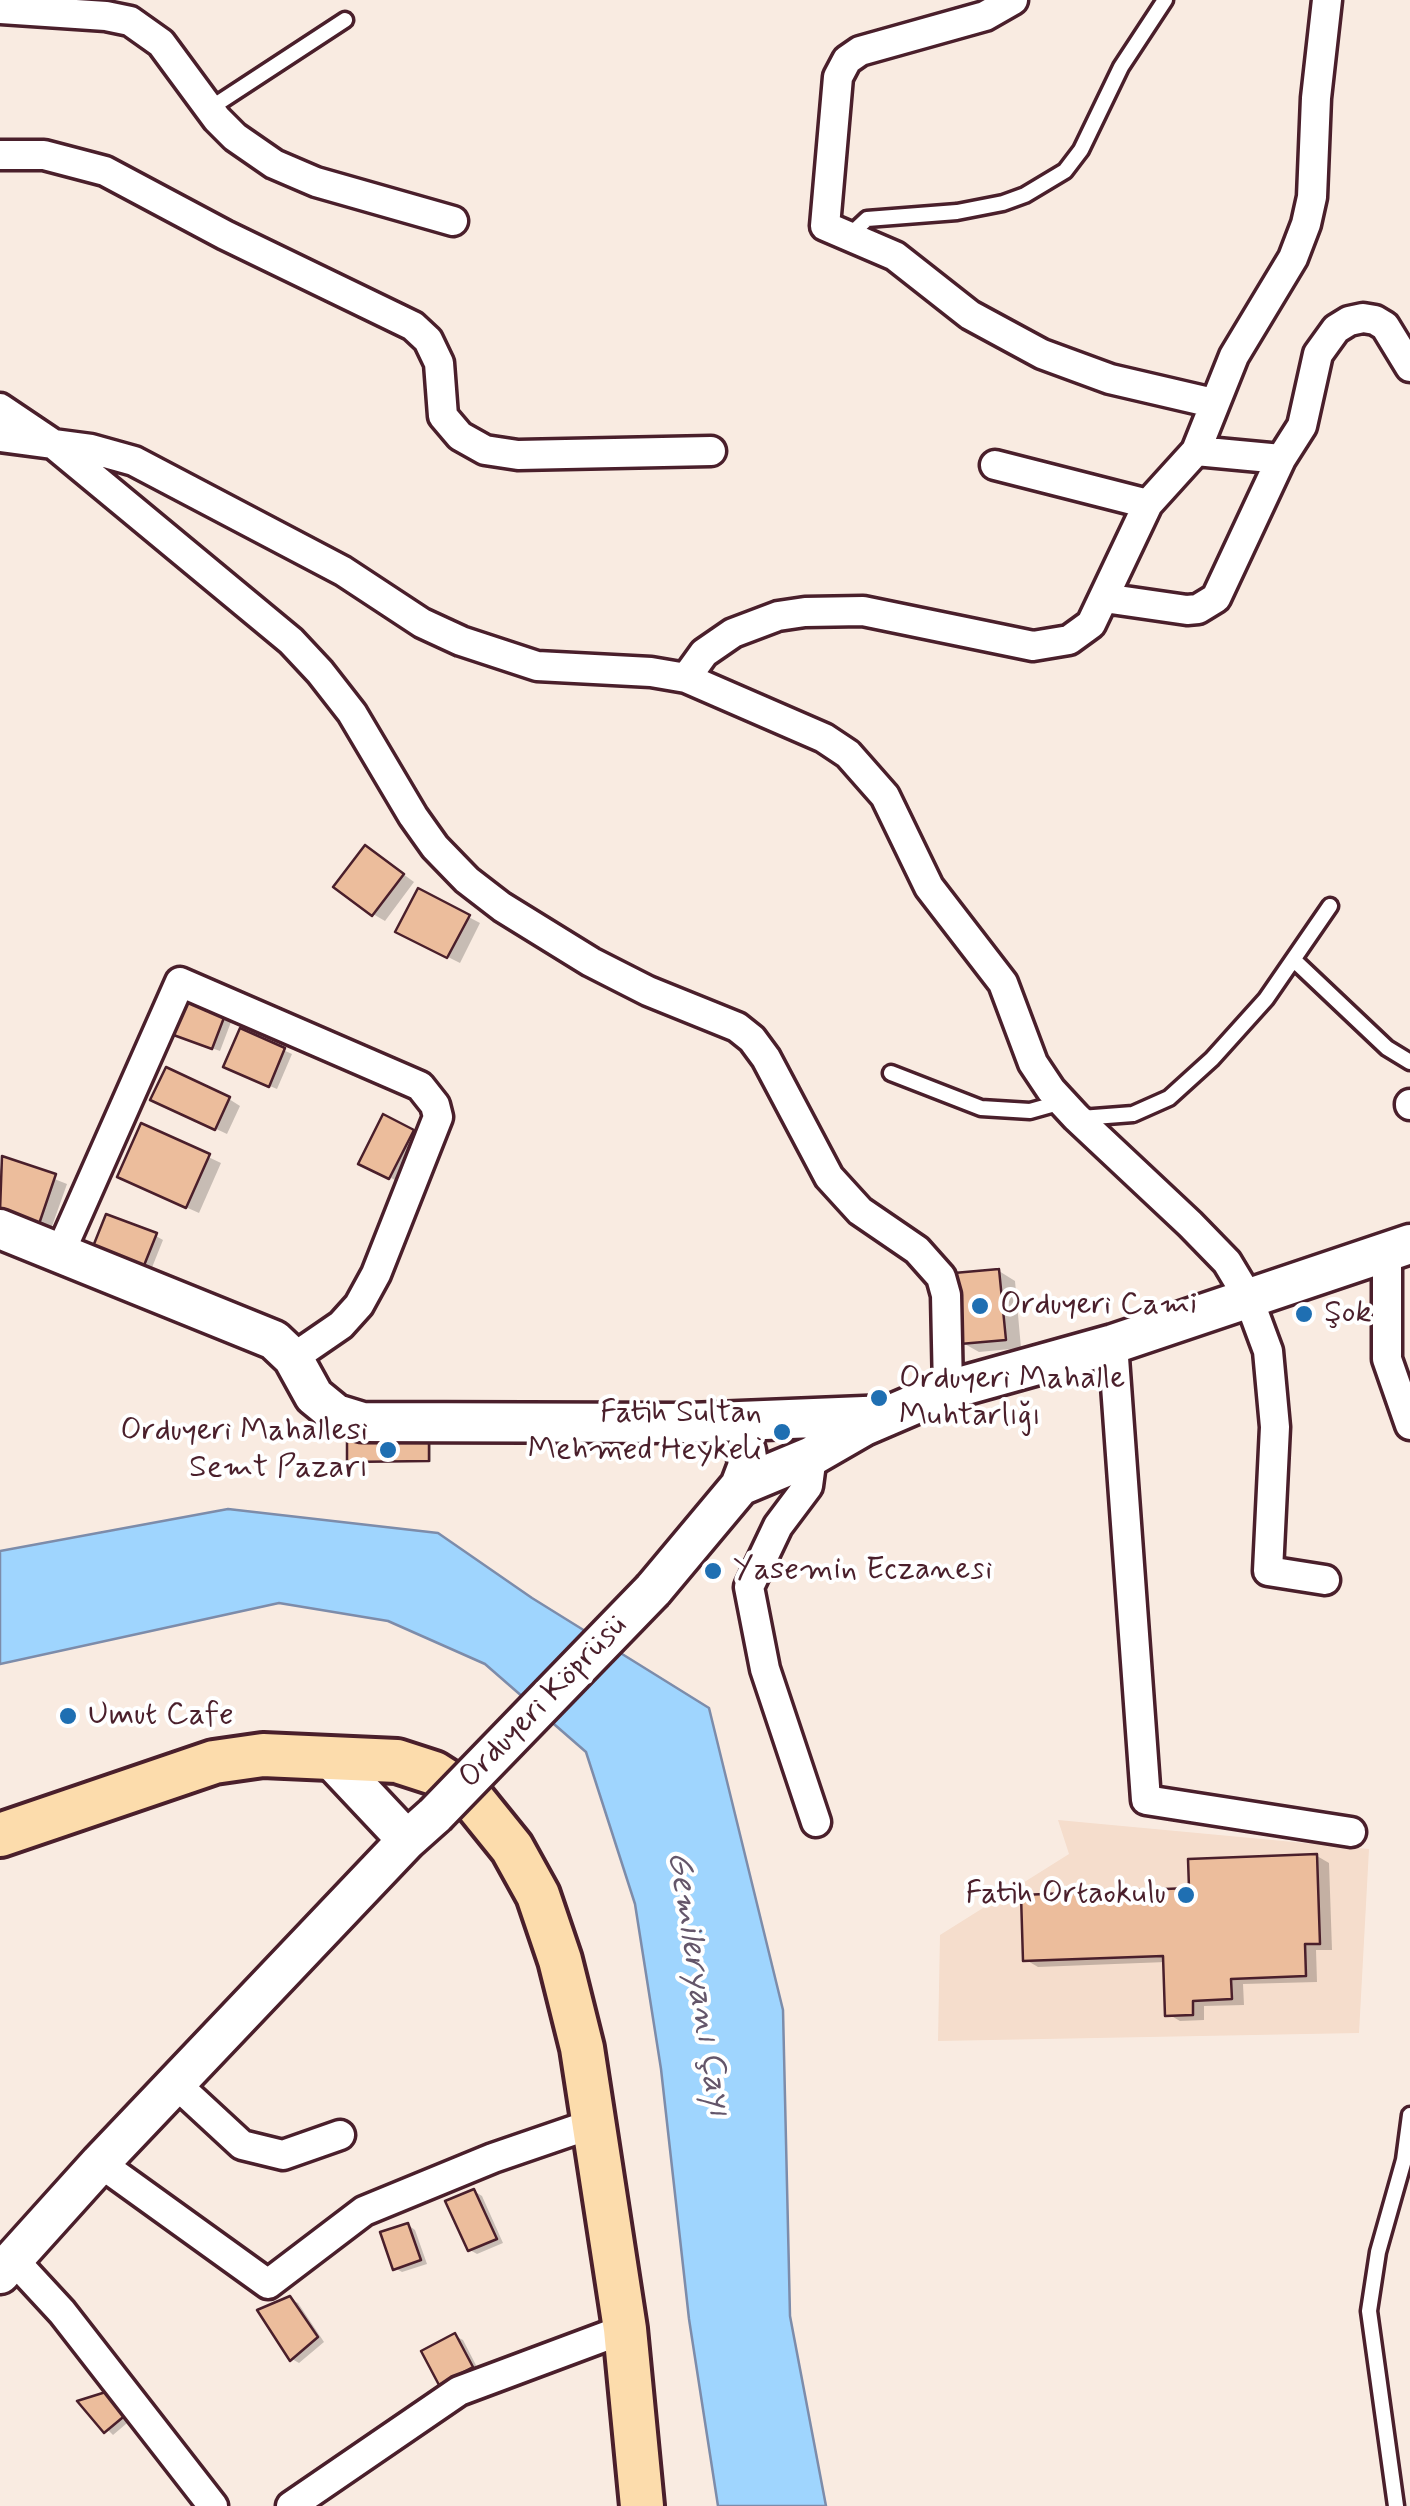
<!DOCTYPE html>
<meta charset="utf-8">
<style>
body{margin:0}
canvas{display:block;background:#f9ebe1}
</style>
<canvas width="1410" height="2506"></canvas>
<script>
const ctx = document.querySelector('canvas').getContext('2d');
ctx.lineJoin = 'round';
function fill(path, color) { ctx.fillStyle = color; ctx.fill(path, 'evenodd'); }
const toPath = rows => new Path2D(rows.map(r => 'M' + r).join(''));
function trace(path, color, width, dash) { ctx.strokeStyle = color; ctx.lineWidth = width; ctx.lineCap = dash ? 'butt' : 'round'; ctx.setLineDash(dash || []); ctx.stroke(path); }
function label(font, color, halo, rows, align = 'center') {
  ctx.font = font + ' Mynerve,sans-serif'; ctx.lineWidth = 8; ctx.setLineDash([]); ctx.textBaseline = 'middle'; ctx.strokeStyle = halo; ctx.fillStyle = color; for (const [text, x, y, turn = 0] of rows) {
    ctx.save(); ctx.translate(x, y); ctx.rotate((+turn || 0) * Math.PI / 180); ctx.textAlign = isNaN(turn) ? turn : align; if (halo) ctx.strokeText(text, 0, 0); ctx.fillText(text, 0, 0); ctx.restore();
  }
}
const built = toPath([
 [1058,1820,1369,1849,1359,2033,938,2041,940,1935,1069,1854]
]);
const water = toPath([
 [228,1509,438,1533,532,1598,709,1708,783,2010,790,2316,826,2506,718,2506,689,2319,661,2069,635,1904,586,1752,485,1664,388,1621,279,1603,0,1664,0,1551,228,1509]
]);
const shadow = toPath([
 [377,855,414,882,385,921,373,914],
 [419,891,480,923,460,963,410,938],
 [224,1018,231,1022,220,1051,178,1036],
 [241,1031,292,1054,277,1089,234,1071],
 [229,1099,240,1106,227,1134,165,1105],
 [384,1118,420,1136,397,1181,362,1163],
 [142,1126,221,1163,199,1213,132,1183],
 [4,1159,67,1184,51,1229,0,1212,0,1171],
 [156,1236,163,1240,151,1270,102,1252],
 [999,1271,1015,1281,1021,1348,979,1352,963,1343],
 [429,1441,431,1443,431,1462,349,1461],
 [1317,1856,1329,1863,1332,1950,1316,1950,1317,1982,1243,1984,1244,2005,1204,2006,1204,2020,1180,2021,1168,2014,1166,1962,1038,1967,1026,1960,1192,1890],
 [474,2191,482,2196,503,2243,477,2254,470,2250],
 [408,2225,415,2230,427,2264,402,2272,395,2268],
 [290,2299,298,2303,324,2342,299,2363,292,2359],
 [455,2336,463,2340,479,2371,449,2387,441,2383],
 [81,2403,133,2418,113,2435]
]);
const building = toPath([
 [365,845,404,874,372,916,333,887,365,845],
 [418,888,470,915,447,958,395,932,418,888],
 [180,999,225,1015,212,1049,168,1033,180,999],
 [240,1028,285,1048,269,1087,223,1067,240,1028],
 [166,1067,230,1097,215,1130,150,1100,166,1067],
 [383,1114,414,1130,389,1179,358,1164,383,1114],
 [141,1123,210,1154,186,1208,117,1177,141,1123],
 [2,1156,56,1174,39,1224,0,1211,2,1156],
 [106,1214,157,1233,143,1268,92,1249,106,1214],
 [999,1269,1006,1340,960,1344,954,1273,999,1269],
 [429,1439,429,1461,347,1462,347,1440,429,1439],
 [1317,1854,1320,1944,1305,1944,1306,1976,1231,1979,1232,1999,1193,2001,1193,2015,1165,2016,1163,1956,1023,1961,1021,1895,1189,1888,1188,1859,1317,1854],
 [474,2189,497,2239,468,2251,445,2201,474,2189],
 [408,2223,421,2260,393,2270,380,2232,408,2223],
 [290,2296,318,2337,290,2361,257,2310,290,2296],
 [455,2333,473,2367,439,2385,421,2351,455,2333],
 [109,2391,128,2413,104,2433,77,2401,109,2391]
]);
const lane = toPath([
 [209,109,345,20],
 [851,234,867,219,957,212,1003,203,1025,195,1065,171,1081,150,1121,67,1165,0],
 [1295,961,1387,1048,1410,1062],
 [891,1073,981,1108,1030,1111,1062,1102],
 [1081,1118,1133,1114,1169,1098,1212,1059,1266,999,1330,906],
 [1396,2506,1369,2311,1378,2252,1404,2160,1410,2115]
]);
const street = toPath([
 [1013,0,985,16,860,51,847,60,838,77,825,226,895,256,970,315,1042,354,1110,379,1213,403],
 [0,9,106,16,130,21,161,43,217,119,235,137,274,164,316,182,453,221],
 [0,155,44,155,105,171,225,235,413,326,428,340,439,363,443,416,460,436,485,450,518,455,711,451],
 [0,408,52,443,291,641,320,672,352,713,413,816,435,847,467,880,502,907,591,962,648,991,737,1027,752,1039,766,1058,829,1177,860,1211,917,1250,941,1277,946,1295,948,1390],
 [0,437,91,449,134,461,343,571,422,623,461,641,537,666,651,672,686,678,824,738,848,754,885,796,929,887,1003,983,1033,1063,1051,1090,1076,1117,1190,1224,1227,1262,1248,1297,1268,1351,1275,1427,1268,1571,1325,1580],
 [1196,451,1281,459],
 [995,465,1148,504],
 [1104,598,1187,610,1198,609,1216,598,1281,459,1302,426,1318,354,1336,329,1349,321,1363,318,1375,320,1385,326,1410,367],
 [686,678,704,653,733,633,778,616,805,612,863,611,1033,646,1069,640,1091,624,1148,504,1196,451,1234,356,1293,258,1306,224,1312,197,1316,98,1327,0],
 [1410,1104,1410,1105],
 [1387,1251,1387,1359,1410,1425],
 [60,1253,180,982,420,1086,435,1105,438,1117,376,1274,359,1305,341,1325,293,1358],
 [1113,1344,1146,1800,1351,1832],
 [812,1456,808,1486,778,1526,749,1587,765,1669,816,1822],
 [176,2084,242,2145,283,2155,340,2135],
 [100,2163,268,2284,364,2211,493,2158,595,2123],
 [13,2259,62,2312,213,2506],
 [291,2506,459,2391,625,2329]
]);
const secondary = toPath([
 [0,1229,274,1340,293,1358,314,1396,336,1414,362,1422,690,1423,889,1415],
 [740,1486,812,1456,864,1426,948,1390,1113,1344,1410,1244],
 [653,1590,740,1486,748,1465,746,1451],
 [329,1757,407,1840],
 [0,2274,100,2163,407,1840,435,1815]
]);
const primary = toPath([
 [0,1835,214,1762,263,1755,397,1761,434,1773,470,1796,512,1848,538,1895,560,1960,582,2048,625,2329,642,2506]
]);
const secondaryBridge = toPath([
 [435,1815,653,1590]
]);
const markers = [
 [980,1306,10,"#1f6fb2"],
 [1304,1314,10,"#1f6fb2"],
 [879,1398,10,"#1f6fb2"],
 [782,1432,10,"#1f6fb2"],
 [388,1450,10,"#1f6fb2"],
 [713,1571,10,"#1f6fb2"],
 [68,1716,10,"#1f6fb2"],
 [1186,1895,10,"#1f6fb2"]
];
const poiNames = [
 ["Orduyeri Cami",1000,1306],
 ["Şok",1324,1314],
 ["Orduyeri Mahalle",899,1380],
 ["Muhtarlığı",899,1417],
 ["Fatih Sultan",762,1414,"right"],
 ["Mehmed Heykeli",762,1451,"right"],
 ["Orduyeri Mahallesi",368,1432,"right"],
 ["Semt Pazarı",368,1469,"right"],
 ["Yasemin Eczanesi",733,1571],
 ["Umut Cafe",88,1716],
 ["Fatih Ortaokulu",1166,1895,"right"]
];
const streetNames = [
 ["Orduyeri Köprüsü",544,1703,-46]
];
const waterNames = [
 ["Gemileryanı Çayı",697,1984,81]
];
fill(built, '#f5ddcc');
fill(water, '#9fd5fe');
trace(water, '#7d8caa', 2.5);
fill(shadow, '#0003');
fill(building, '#ecbd9c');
trace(building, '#4a1f2b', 2.5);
trace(lane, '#4a1f2b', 21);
trace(street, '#4a1f2b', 35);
trace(secondary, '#4a1f2b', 45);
trace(primary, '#4a1f2b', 50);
trace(lane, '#fff', 14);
trace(street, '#fff', 28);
trace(secondary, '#fff', 38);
trace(primary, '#fcdcac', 42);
trace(secondaryBridge, '#4a1f2b', 45, []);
trace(secondaryBridge, '#fff', 38);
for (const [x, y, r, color] of markers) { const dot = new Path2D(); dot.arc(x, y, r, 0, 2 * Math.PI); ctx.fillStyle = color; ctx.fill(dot); trace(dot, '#fff', 4); }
label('32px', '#4a1f2b', '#fff', poiNames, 'left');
label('32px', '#4a1f2b', '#fff', streetNames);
label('italic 35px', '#64566a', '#fff', waterNames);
</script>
